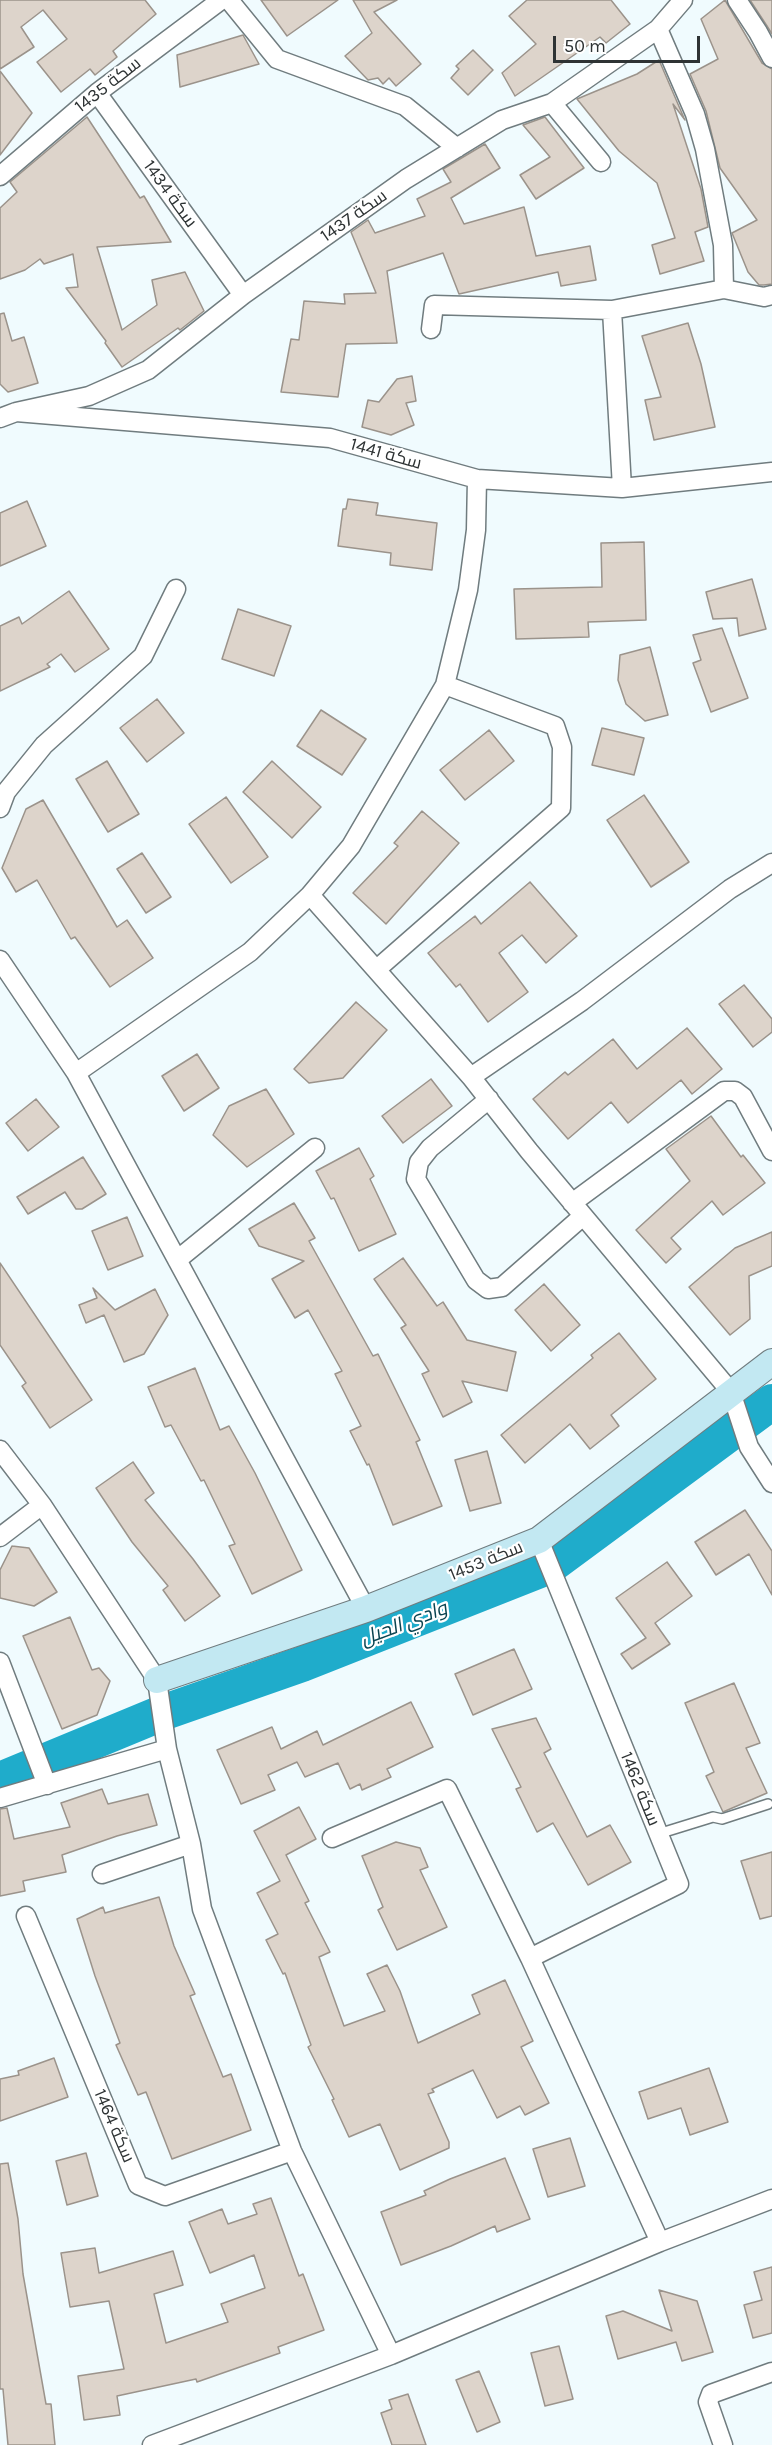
<!DOCTYPE html>
<meta charset="utf-8">
<style>
body{margin:0}
#map{position:relative;width:772px;height:2445px;overflow:hidden;background:#f0fbfe;font-family:Karla,sans-serif}
canvas{display:block}
.scale{position:absolute;left:553px;top:36px;width:147px;height:27px;box-sizing:border-box;border:3px solid #2e3334;border-top:0;padding-left:8px;font-size:18px;line-height:21px;white-space:nowrap;color:#2e3334;-webkit-text-stroke:4px #fff;paint-order:stroke}
</style>
<div id="map">
<canvas width="772" height="2445"></canvas>
<div class="scale">50 m</div>
</div>
<script>
const ctx = document.querySelector('canvas').getContext('2d');
ctx.lineJoin = 'round';
const toPath = rows => new Path2D(rows.map(r => 'M' + r).join(''));
function trace(path, color, width, dash) { ctx.strokeStyle = color; ctx.lineWidth = width; ctx.lineCap = dash ? 'butt' : 'round'; ctx.setLineDash(dash || []); ctx.stroke(path); }
function fill(path, color) { ctx.fillStyle = color; ctx.fill(path, 'evenodd'); }
function label(font, color, halo, rows, align = 'center') {
  ctx.font = font + ' Karla,Cairo,sans-serif'; ctx.lineWidth = 4.5; ctx.setLineDash([]); ctx.textBaseline = 'middle'; ctx.strokeStyle = halo; ctx.fillStyle = color; for (const [text, x, y, turn = 0] of rows) {
    ctx.save(); ctx.translate(x, y); ctx.rotate((+turn || 0) * Math.PI / 180); ctx.textAlign = isNaN(turn) ? turn : align; if (halo) ctx.strokeText(text, 0, 0); ctx.fillText(text, 0, 0); ctx.restore();
  }
}
const river = toPath([
 [0,1780,162,1713,302,1664,550,1566,772,1402]
]);
const building = toPath([
 [0,0,145,0,156,14,113,51,117,57,95,75,90,69,61,92,37,62,67,39,43,10,21,27,34,47,0,69,0,0],
 [261,0,338,0,287,36,261,0],
 [353,0,397,0,374,12,421,64,396,86,389,78,383,84,378,78,368,80,345,56,372,33,353,0],
 [527,0,611,0,630,24,606,43,600,37,515,96,502,73,536,44,509,16,527,0],
 [725,0,762,63,772,69,772,284,764,285,759,285,748,272,732,233,757,220,720,168,706,111,690,74,718,59,701,19,725,0],
 [750,0,772,0,772,34,767,26,750,0],
 [243,35,259,64,180,87,177,55,243,35],
 [473,50,493,70,468,95,451,78,459,69,456,66,473,50],
 [659,60,684,118,685,120,673,104,701,189,708,227,695,232,704,261,660,274,652,245,675,238,657,183,619,151,577,99,637,74,659,60],
 [0,71,32,113,0,155,0,71],
 [87,117,140,198,144,196,171,242,97,247,122,330,157,305,152,280,185,272,204,311,180,330,178,328,122,367,105,343,106,341,66,288,78,287,73,254,44,264,40,259,25,270,0,279,0,208,17,192,10,182,87,117],
 [545,117,584,168,536,199,520,175,550,157,523,125,545,117],
 [485,144,500,168,451,198,464,224,524,207,536,256,590,246,596,280,561,286,558,272,459,294,443,253,387,271,397,343,346,344,338,397,281,392,291,339,299,340,304,301,345,304,344,294,376,293,351,232,368,220,375,233,425,216,417,199,451,182,443,169,485,144],
 [4,313,12,341,24,337,38,383,8,392,0,384,0,314,4,313],
 [688,323,701,364,715,427,654,440,645,400,661,397,642,336,688,323],
 [412,376,416,401,406,403,414,425,391,435,362,427,368,400,379,402,397,379,412,376],
 [348,499,378,503,376,515,437,523,432,570,390,565,391,553,338,546,343,509,346,509,348,499],
 [27,501,46,546,0,566,0,513,27,501],
 [644,542,646,620,588,622,589,637,516,639,514,589,602,587,601,543,644,542],
 [752,579,766,629,739,636,737,618,713,619,706,592,752,579],
 [69,591,109,649,75,672,61,654,47,664,50,667,0,691,0,626,19,617,22,624,69,591],
 [238,609,291,626,274,676,222,659,238,609],
 [722,628,748,698,711,712,693,663,701,660,693,635,722,628],
 [650,647,668,715,645,721,626,704,618,680,620,655,650,647],
 [157,699,184,733,147,762,120,728,157,699],
 [321,710,366,739,342,775,297,746,321,710],
 [602,728,644,738,634,775,592,765,602,728],
 [489,730,514,761,465,800,440,770,489,730],
 [107,761,139,814,108,832,76,779,107,761],
 [272,761,321,807,292,838,243,792,272,761],
 [644,795,689,862,651,887,607,820,644,795],
 [226,797,268,857,231,883,189,824,226,797],
 [43,800,117,927,127,920,153,958,110,987,75,937,71,939,37,880,16,892,2,868,26,809,43,800],
 [422,811,459,843,386,924,353,893,398,846,394,843,422,811],
 [142,853,171,897,146,913,117,869,142,853],
 [530,882,577,936,546,963,522,935,499,953,528,992,488,1022,460,984,456,987,428,953,475,916,481,924,530,882],
 [744,985,772,1019,772,1032,753,1047,719,1004,744,985],
 [356,1002,387,1030,343,1078,309,1083,294,1069,356,1002],
 [687,1028,722,1069,692,1094,681,1080,628,1123,611,1102,568,1139,533,1099,565,1072,568,1075,613,1039,637,1069,687,1028],
 [197,1054,219,1088,184,1111,162,1076,197,1054],
 [431,1079,452,1106,403,1143,382,1116,431,1079],
 [266,1089,294,1134,247,1167,213,1135,229,1106,266,1089],
 [36,1099,59,1127,28,1151,6,1123,36,1099],
 [711,1116,741,1157,743,1155,765,1183,723,1215,712,1201,671,1238,681,1249,666,1263,636,1230,690,1181,666,1149,711,1116],
 [359,1148,374,1176,370,1179,396,1234,359,1251,334,1198,331,1199,316,1171,359,1148],
 [83,1157,106,1194,82,1209,76,1209,65,1192,28,1214,17,1197,83,1157],
 [294,1203,315,1238,309,1241,373,1356,378,1354,403,1405,420,1440,416,1442,442,1506,393,1525,369,1464,367,1465,350,1431,361,1426,335,1374,342,1371,308,1310,295,1318,272,1279,304,1261,259,1246,249,1229,294,1203],
 [127,1217,143,1256,108,1270,92,1231,127,1217],
 [772,1232,772,1266,749,1276,750,1319,730,1335,689,1287,735,1248,772,1232],
 [403,1258,437,1306,443,1302,467,1340,516,1352,507,1391,462,1381,472,1402,443,1417,422,1374,429,1371,401,1328,406,1325,374,1279,403,1258],
 [0,1263,92,1400,50,1428,22,1386,26,1383,0,1345,0,1263],
 [544,1284,580,1325,551,1351,515,1310,544,1284],
 [93,1288,115,1310,155,1289,168,1315,144,1354,124,1362,104,1315,86,1323,79,1305,97,1298,93,1288],
 [619,1333,656,1379,611,1415,619,1426,590,1449,570,1424,525,1463,501,1435,593,1358,591,1355,619,1333],
 [195,1368,220,1430,229,1426,255,1473,302,1570,252,1594,229,1546,235,1544,204,1480,201,1481,171,1425,165,1427,148,1387,195,1368],
 [487,1451,501,1503,470,1511,455,1460,487,1451],
 [133,1462,154,1493,145,1500,193,1559,220,1596,185,1621,163,1590,168,1586,132,1542,96,1488,133,1462],
 [745,1510,772,1551,772,1595,749,1554,716,1575,695,1542,745,1510],
 [12,1546,29,1548,57,1592,34,1606,0,1598,0,1570,12,1546],
 [667,1562,692,1596,655,1623,670,1644,632,1669,621,1654,646,1638,616,1598,667,1562],
 [70,1617,92,1670,99,1668,110,1681,97,1715,62,1729,23,1636,70,1617],
 [514,1649,532,1689,473,1715,455,1674,514,1649],
 [734,1683,760,1743,746,1748,767,1793,723,1812,706,1776,714,1772,685,1703,734,1683],
 [411,1702,433,1747,387,1769,391,1777,362,1790,360,1784,350,1789,338,1763,305,1777,297,1762,268,1775,275,1790,241,1804,217,1750,272,1727,281,1749,317,1731,323,1745,411,1702],
 [536,1718,551,1749,544,1753,587,1837,610,1825,631,1862,588,1885,553,1823,537,1832,516,1789,521,1787,492,1729,536,1718],
 [102,1789,108,1804,148,1794,157,1825,117,1836,62,1855,66,1872,23,1881,25,1891,0,1896,0,1809,7,1808,14,1839,70,1827,61,1803,102,1789],
 [299,1807,316,1839,286,1855,309,1901,305,1903,330,1952,319,1957,344,2026,385,2011,367,1974,387,1965,400,1991,418,2043,480,2014,472,1995,505,1980,533,2041,521,2047,549,2103,525,2115,520,2106,497,2118,473,2070,432,2089,434,2092,428,2094,449,2142,449,2148,400,2170,380,2124,349,2137,332,2100,334,2099,308,2047,311,2045,285,1973,283,1974,266,1940,278,1934,257,1893,280,1881,254,1831,299,1807],
 [396,1842,420,1848,428,1867,420,1870,447,1927,397,1950,378,1910,383,1907,362,1856,396,1842],
 [772,1852,772,1916,760,1919,741,1861,772,1852],
 [159,1897,174,1946,195,1994,190,1996,223,2077,231,2074,251,2130,172,2159,146,2092,138,2095,116,2045,120,2043,95,1976,77,1919,103,1907,105,1913,159,1897],
 [54,2058,68,2097,0,2121,0,2079,19,2075,18,2071,54,2058],
 [709,2068,728,2122,690,2135,681,2108,648,2119,639,2092,709,2068],
 [570,2138,585,2186,548,2197,533,2149,570,2138],
 [86,2153,98,2196,67,2205,56,2161,86,2153],
 [505,2158,530,2219,497,2232,495,2226,451,2246,401,2265,381,2212,426,2195,424,2191,450,2179,505,2158],
 [8,2163,18,2219,23,2274,46,2404,51,2404,55,2445,8,2445,3,2389,0,2389,0,2164,8,2163],
 [271,2198,299,2276,303,2274,324,2330,278,2347,280,2353,197,2382,196,2379,117,2396,120,2415,84,2420,78,2376,124,2369,109,2301,70,2307,61,2253,95,2248,99,2273,173,2251,183,2285,154,2294,166,2343,228,2322,221,2304,265,2288,254,2255,210,2273,189,2222,222,2209,228,2224,257,2214,253,2204,271,2198],
 [772,2267,772,2333,753,2338,744,2305,762,2300,754,2272,772,2267],
 [659,2290,697,2301,713,2352,682,2361,676,2342,618,2359,606,2316,623,2311,672,2331,659,2290],
 [559,2346,573,2399,545,2406,531,2353,559,2346],
 [479,2371,500,2422,477,2432,456,2380,479,2371],
 [408,2394,426,2445,392,2445,381,2413,392,2409,389,2400,408,2394]
]);
const lane = toPath([
 [658,1834,713,1817,722,1819,768,1804]
]);
const street = toPath([
 [229,0,277,59,405,106,457,148],
 [737,0,758,32,772,58],
 [658,29,695,114,705,149,723,245,724,289],
 [97,93,243,295],
 [552,103,601,162],
 [0,176,97,93,221,0],
 [612,310,622,488],
 [431,329,434,305,612,310,724,289,764,297,772,295],
 [16,412,89,396,148,370,243,295,406,179,502,120,552,103,658,29,683,0],
 [0,418,16,412,330,438,477,479,622,488,772,472],
 [0,808,6,792,44,745,143,656,176,589],
 [310,895,471,1077,529,1151,731,1392,749,1447,772,1483],
 [0,960,76,1073,366,1609],
 [377,969,561,808,562,747,555,726,445,685],
 [76,1073,250,952,310,895,351,846,445,685,468,590,476,530,477,479],
 [471,1077,582,1001,730,889,772,863],
 [489,1099,430,1148,419,1162,416,1179,476,1280,488,1289,502,1287,583,1216],
 [572,1203,724,1091,735,1091,743,1097,772,1151],
 [177,1260,315,1148],
 [0,1450,42,1505,157,1680,167,1749,191,1844,202,1909,292,2151,391,2355],
 [0,1537,42,1505],
 [0,1662,47,1785],
 [0,1798,167,1749],
 [332,1838,447,1789,530,1958,660,2242],
 [102,1874,191,1844],
 [26,1916,138,2185,165,2196,292,2151],
 [530,1958,679,1884,539,1540],
 [152,2445,391,2355,660,2242,772,2199],
 [723,2445,708,2402,711,2394,772,2372]
]);
const secondary = toPath([
 [157,1680,366,1609,539,1540,772,1362]
]);
const streetNames = [
 ["سكة 1435",108,85,-38],
 ["سكة 1434",170,194,54],
 ["سكة 1437",354,216,-35],
 ["سكة 1441",386,454,16],
 ["سكة 1453",486,1561,-22],
 ["سكة 1462",640,1789,68],
 ["سكة 1464",114,2126,67]
];
const waterNames = [
 ["وادي الحيل",404,1624,-21]
];
trace(river, '#1faccb', 36);
fill(building, '#ddd4cb');
trace(building, '#9b938b', 1.5);
trace(lane, '#707c7f', 12);
trace(street, '#707c7f', 21);
trace(secondary, '#707c7f', 28);
trace(lane, '#fff', 9);
trace(street, '#fff', 18);
trace(secondary, '#c2e8f2', 26);
label('18px', '#2e3334', '#fff', streetNames);
label('italic 20px', '#094350', '#fff', waterNames);
</script>
